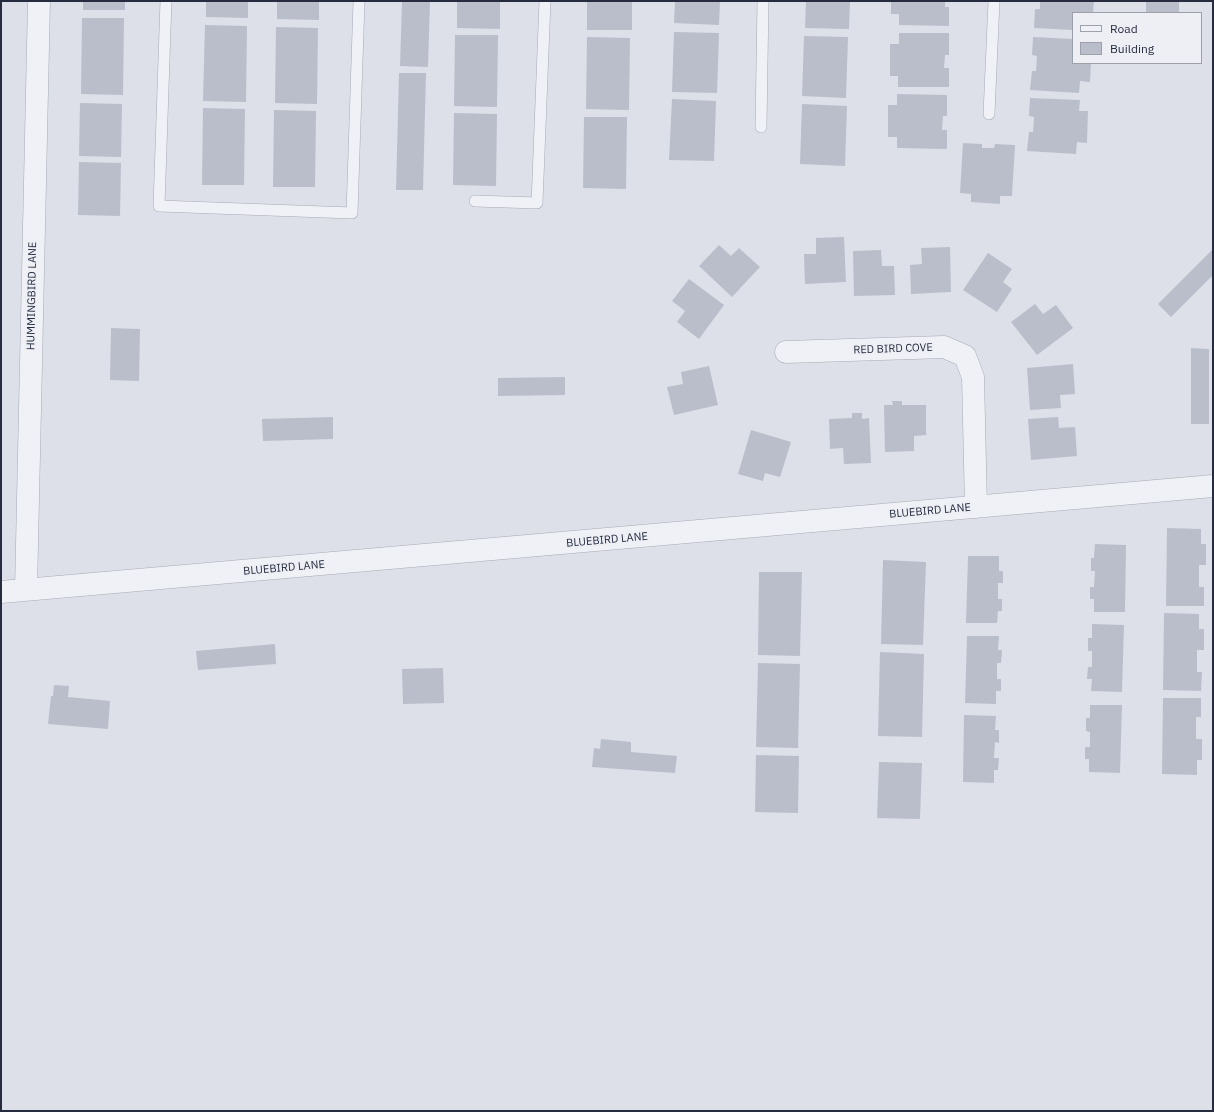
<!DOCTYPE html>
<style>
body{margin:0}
#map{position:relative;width:1214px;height:1112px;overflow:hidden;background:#dde0e8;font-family:"IBM Plex Sans",sans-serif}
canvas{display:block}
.frame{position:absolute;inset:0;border:2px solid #262b3f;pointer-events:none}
.legend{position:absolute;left:1072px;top:12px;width:130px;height:52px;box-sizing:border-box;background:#edeff5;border:1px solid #9da1ac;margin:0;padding:5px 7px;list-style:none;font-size:12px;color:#262b3f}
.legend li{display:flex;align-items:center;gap:8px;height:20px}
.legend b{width:20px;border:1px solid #9da1ac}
</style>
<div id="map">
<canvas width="1214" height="1112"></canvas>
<div class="frame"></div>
<ul class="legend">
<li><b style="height:5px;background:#f0f1f6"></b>Road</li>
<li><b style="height:11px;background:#babecb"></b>Building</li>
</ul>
</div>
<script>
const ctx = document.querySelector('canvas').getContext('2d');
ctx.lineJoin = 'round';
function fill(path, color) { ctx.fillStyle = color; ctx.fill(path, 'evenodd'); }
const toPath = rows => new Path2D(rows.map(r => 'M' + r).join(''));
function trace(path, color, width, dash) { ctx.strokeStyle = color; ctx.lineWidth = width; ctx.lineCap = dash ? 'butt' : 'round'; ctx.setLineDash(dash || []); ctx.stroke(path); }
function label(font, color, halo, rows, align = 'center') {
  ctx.font = font + ' "IBM Plex Sans",sans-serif'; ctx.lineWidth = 3.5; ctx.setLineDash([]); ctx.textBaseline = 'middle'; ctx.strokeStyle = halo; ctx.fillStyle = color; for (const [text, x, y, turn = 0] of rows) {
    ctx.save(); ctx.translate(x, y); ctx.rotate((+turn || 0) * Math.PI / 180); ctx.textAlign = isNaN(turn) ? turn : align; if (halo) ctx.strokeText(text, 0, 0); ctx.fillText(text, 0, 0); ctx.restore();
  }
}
const building = toPath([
 [83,1,125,1,125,10,83,10],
 [206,1,248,1,248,18,206,17],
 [277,1,319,1,319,20,277,19],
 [402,1,430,1,428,67,400,66],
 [457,1,500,1,500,29,457,28],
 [587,1,632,1,632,30,587,30],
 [675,1,720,1,719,25,674,23],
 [806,1,850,1,849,29,805,28],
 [891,1,945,1,945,7,949,7,949,26,899,25,899,14,891,14],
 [1040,1,1094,1,1093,13,1073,13,1073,30,1034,28,1035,9,1040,9],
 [1146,1,1179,1,1179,13,1146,12],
 [82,18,124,18,123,95,81,94],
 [205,25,247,26,246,102,203,101],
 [276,27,318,28,317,104,275,103],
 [674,32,719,33,717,93,672,92],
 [899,33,949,33,949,55,945,55,944,68,949,68,949,87,898,87,898,76,890,76,890,44,899,44],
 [455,35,498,35,497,107,454,106],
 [804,36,848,37,846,98,802,96],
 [587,37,630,38,629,110,586,109],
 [1033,37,1073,39,1073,63,1091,63,1090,82,1080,81,1079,93,1030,90,1032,71,1036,71,1037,56,1032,55],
 [399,73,426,73,423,190,396,190],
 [897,94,947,95,947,116,943,116,942,130,947,130,947,149,897,148,897,137,888,137,888,105,897,105],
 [1030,98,1080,100,1079,111,1088,111,1087,143,1077,142,1076,154,1027,151,1029,132,1033,132,1034,117,1029,116],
 [672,99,716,101,714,161,669,160],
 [80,103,122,104,121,157,79,156],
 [802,104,847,106,845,166,800,164],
 [203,108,245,109,244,185,202,185],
 [274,110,316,111,315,187,273,187],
 [454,113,497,114,496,186,453,185],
 [584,117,627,117,626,189,583,188],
 [963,143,982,144,982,148,994,148,995,144,1015,145,1012,196,1000,196,1000,204,971,202,971,194,960,193],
 [79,162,121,163,120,216,78,215],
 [844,237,846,282,805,284,804,254,816,254,816,238],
 [719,245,731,256,739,248,760,267,732,297,699,266],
 [950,247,951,292,911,294,910,265,922,264,921,248],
 [1213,249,1213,275,1171,317,1158,304],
 [881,250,882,266,894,266,895,295,854,296,853,251],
 [988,253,1012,269,1003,282,1012,289,997,312,963,290],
 [689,279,724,305,699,339,677,322,685,311,672,301],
 [1035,304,1043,314,1056,305,1073,328,1037,355,1011,322],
 [111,328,140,329,139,381,110,380],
 [1191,348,1209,349,1209,424,1191,424],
 [1073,364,1075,394,1060,395,1061,408,1030,410,1027,368],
 [709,366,718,405,674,415,667,387,683,384,681,372],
 [565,377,565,395,498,396,498,378],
 [892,401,902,401,902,405,926,405,926,435,914,436,914,451,885,452,884,405,893,405],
 [852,413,862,413,862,419,869,418,871,463,844,464,843,448,830,449,829,419,852,418],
 [333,417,333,439,263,441,262,419],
 [1058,417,1059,428,1075,427,1077,456,1031,460,1028,419],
 [751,430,791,442,780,477,765,473,763,481,738,474],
 [1167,528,1201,529,1201,544,1206,544,1206,565,1199,565,1199,587,1204,587,1204,606,1166,606],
 [1095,544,1126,545,1125,612,1094,612,1094,599,1090,599,1090,587,1094,587,1095,571,1091,571,1091,558,1094,558],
 [968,556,999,556,999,571,1003,571,1003,583,998,583,998,599,1002,599,1002,611,998,611,997,623,966,623],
 [883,560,926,562,923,645,881,644],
 [759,572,802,572,800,656,758,655],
 [1164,613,1199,614,1199,629,1204,629,1204,650,1197,650,1197,672,1202,672,1201,691,1163,690],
 [1092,624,1124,625,1122,692,1091,691,1092,679,1087,679,1088,667,1092,667,1092,651,1088,651,1088,638,1092,638],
 [967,636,999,636,998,650,1002,650,1001,663,997,663,997,679,1001,679,1001,691,996,691,996,704,965,703],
 [275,644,276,664,198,670,196,651],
 [880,652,924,654,922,737,878,736],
 [758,663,800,664,798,748,756,747],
 [443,668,444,703,403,704,402,669],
 [54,685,69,686,68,697,110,701,108,729,48,724,51,696,53,696],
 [1163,698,1201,698,1201,717,1196,717,1196,739,1202,739,1202,760,1197,760,1197,775,1162,774],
 [1090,705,1122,705,1120,773,1089,772,1089,759,1085,759,1085,747,1090,747,1090,732,1086,731,1086,718,1090,718],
 [964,715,996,716,995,730,999,730,999,743,995,742,994,758,999,758,998,770,994,770,994,783,963,782],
 [601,739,631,742,631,752,677,756,675,773,592,767,594,748,600,749],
 [756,755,799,756,798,813,755,812],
 [879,762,922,763,920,819,877,818]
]);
const service = toPath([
 [166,1,159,206,352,213,359,1],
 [989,114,994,1],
 [761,127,763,1],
 [475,201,537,203,545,1]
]);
const minor = toPath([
 [786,352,944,347,965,356,973,377,976,507],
 [26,590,39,1],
 [1,592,1213,486]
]);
const streetNames = [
 ["HUMMINGBIRD LANE",32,296,-89],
 ["RED BIRD COVE",893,349,-2],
 ["BLUEBIRD LANE",930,511,-5],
 ["BLUEBIRD LANE",607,540,-5],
 ["BLUEBIRD LANE",284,568,-5]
];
fill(building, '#babecb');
trace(service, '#a6aab5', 12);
trace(minor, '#a6aab5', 23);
trace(service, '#f0f1f6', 11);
trace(minor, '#f0f1f6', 22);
label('11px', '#262b3f', '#edeff5', streetNames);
</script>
